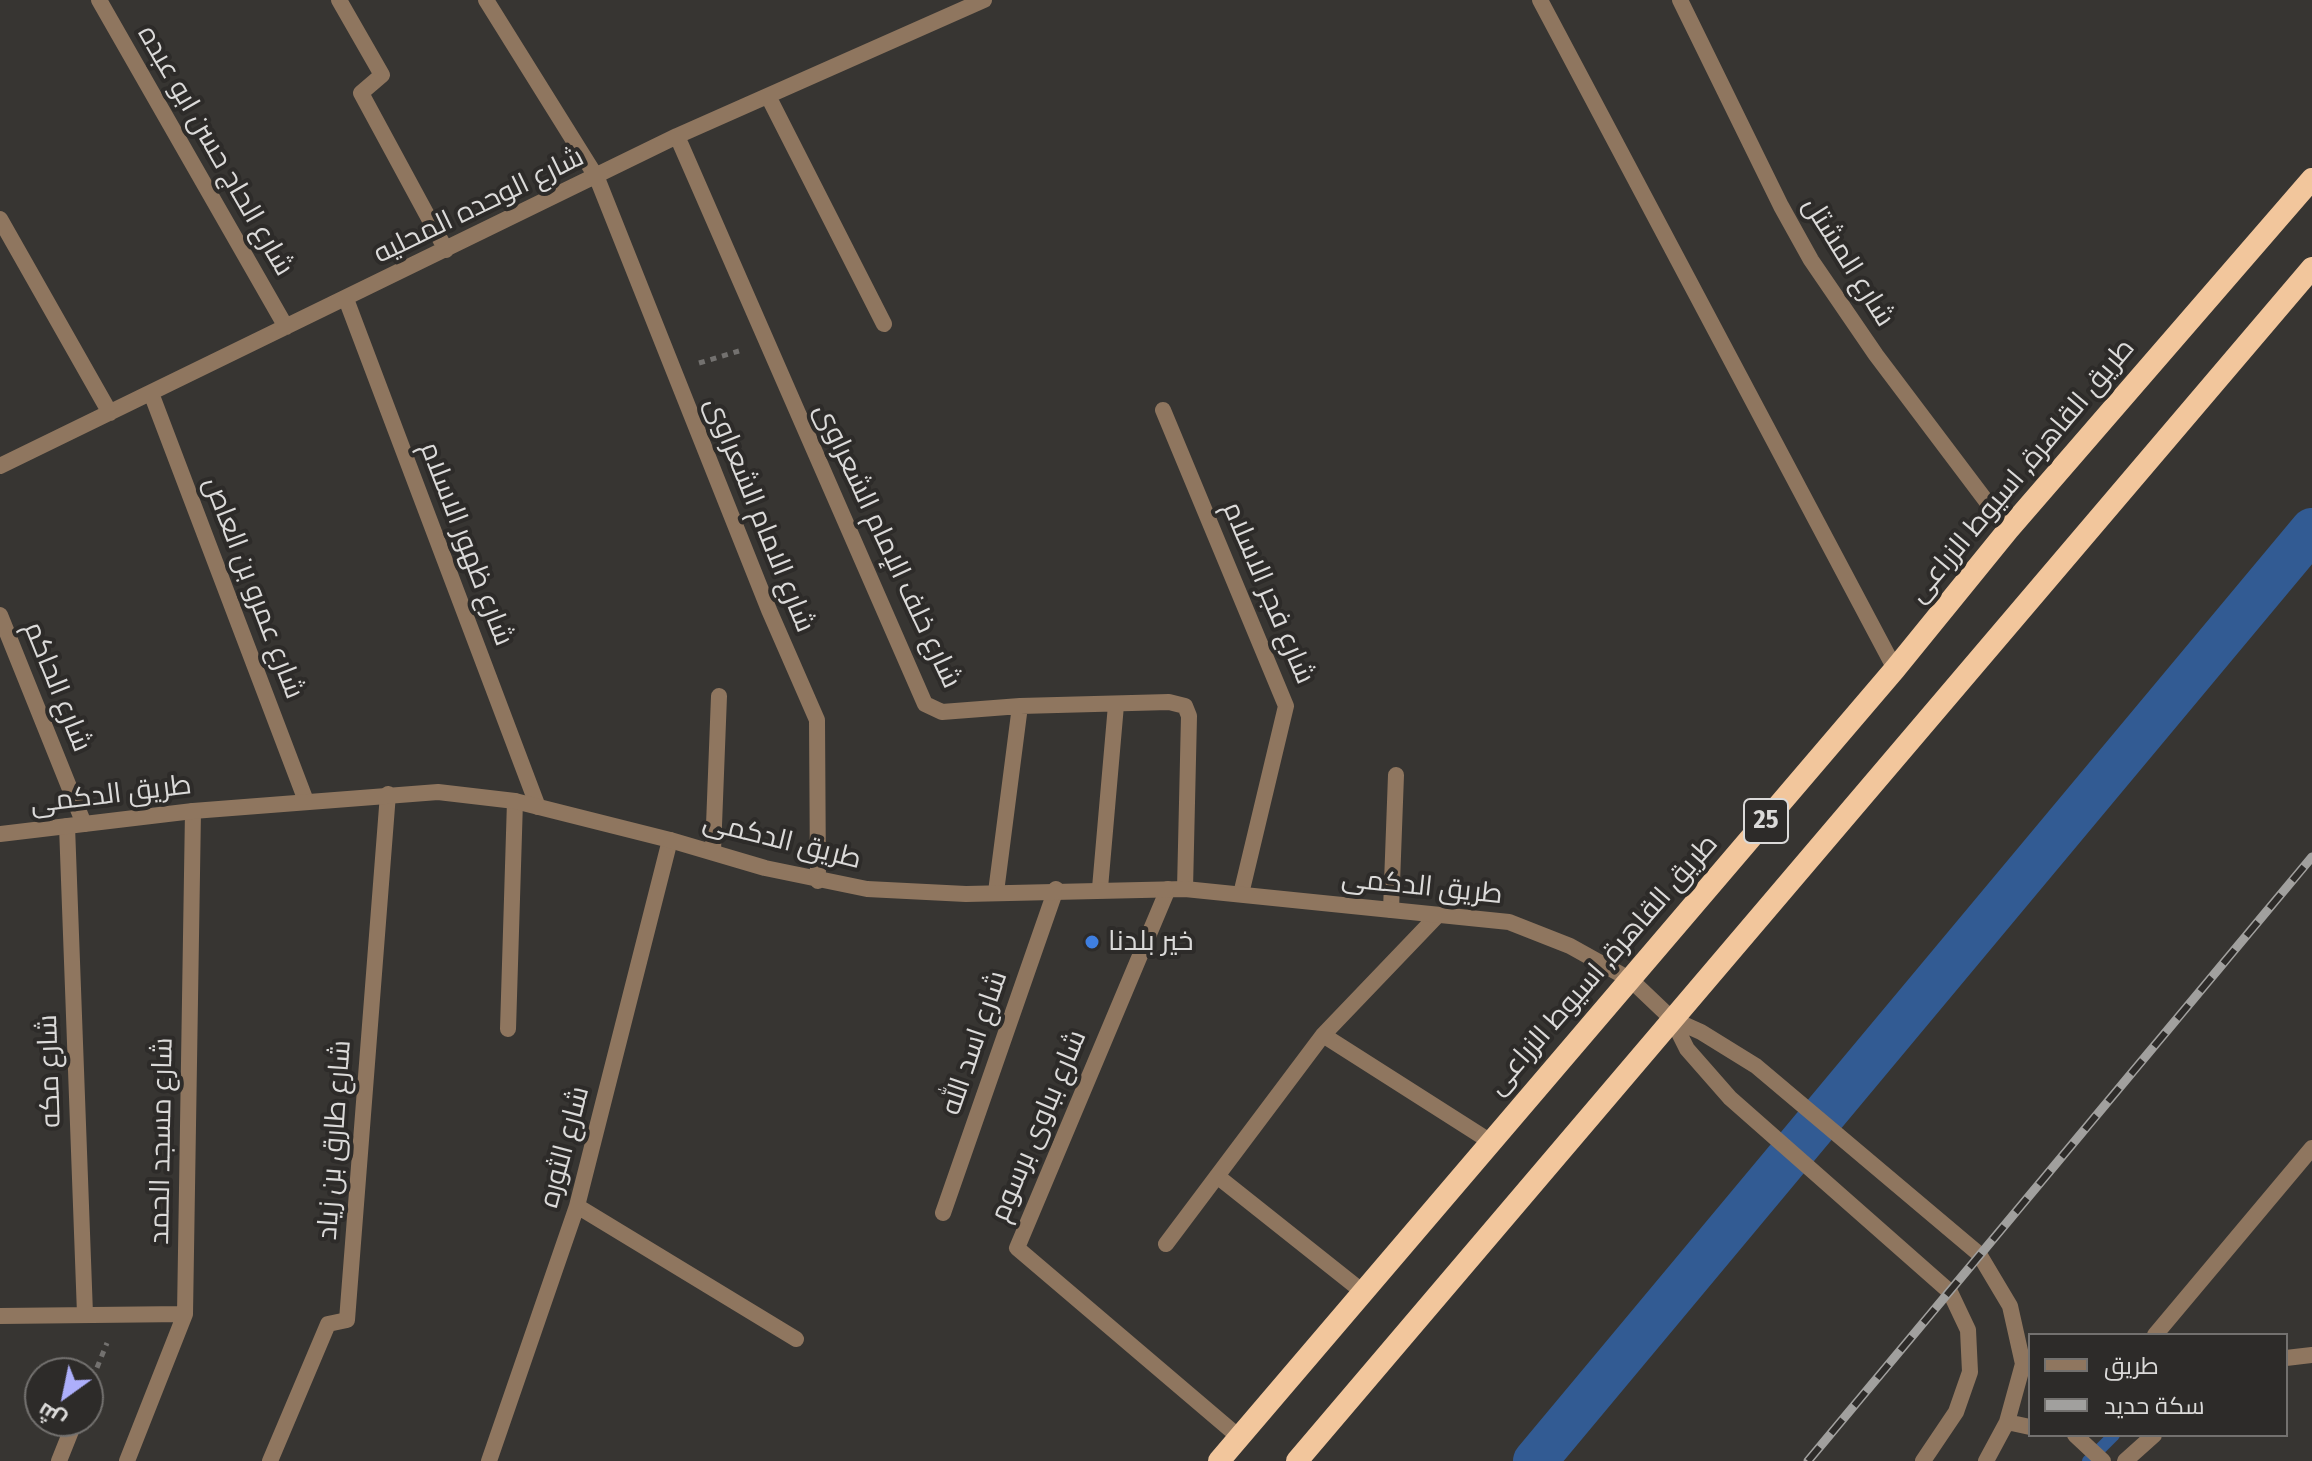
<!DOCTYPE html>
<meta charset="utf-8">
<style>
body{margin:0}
#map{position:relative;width:2312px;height:1461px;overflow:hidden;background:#373532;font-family:"Fira Sans Condensed",Cairo,sans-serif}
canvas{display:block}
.legend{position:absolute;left:2028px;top:1333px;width:260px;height:104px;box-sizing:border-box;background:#2d2b29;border:2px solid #73716f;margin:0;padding:10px 14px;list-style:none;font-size:24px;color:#dbdad9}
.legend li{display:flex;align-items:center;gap:16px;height:40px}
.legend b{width:40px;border:2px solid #73716f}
.north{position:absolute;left:24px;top:1357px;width:80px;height:80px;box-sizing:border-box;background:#2d2b29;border:2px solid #73716f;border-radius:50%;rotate:213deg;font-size:22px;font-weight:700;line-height:32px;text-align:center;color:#dbdad9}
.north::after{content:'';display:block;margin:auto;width:28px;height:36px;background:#adaffb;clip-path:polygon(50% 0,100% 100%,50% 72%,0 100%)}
</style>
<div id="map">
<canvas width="2312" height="1461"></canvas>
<ul class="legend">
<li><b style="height:10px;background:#8f765f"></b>طريق</li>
<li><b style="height:10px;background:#a1a09e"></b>سكة حديد</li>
</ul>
<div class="north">ش</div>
</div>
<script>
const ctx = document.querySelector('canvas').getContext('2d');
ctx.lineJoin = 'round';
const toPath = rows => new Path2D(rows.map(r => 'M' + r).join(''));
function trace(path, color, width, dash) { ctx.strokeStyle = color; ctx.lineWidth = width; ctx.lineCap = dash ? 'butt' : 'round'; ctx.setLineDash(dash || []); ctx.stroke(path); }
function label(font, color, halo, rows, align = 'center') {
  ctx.font = font + ' "Fira Sans Condensed",Cairo,sans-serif'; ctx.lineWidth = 8; ctx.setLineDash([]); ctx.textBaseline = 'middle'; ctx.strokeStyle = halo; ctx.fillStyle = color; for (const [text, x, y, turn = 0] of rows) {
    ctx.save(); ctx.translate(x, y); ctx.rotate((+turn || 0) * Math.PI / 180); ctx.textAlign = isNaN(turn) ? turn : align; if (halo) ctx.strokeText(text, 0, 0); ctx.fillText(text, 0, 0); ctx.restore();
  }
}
const stream = toPath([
 [2088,1461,2114,1435]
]);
const canal = toPath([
 [1535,1461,2312,530]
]);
const path = toPath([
 [699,363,739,351],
 [88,1390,107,1343]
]);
const minor = toPath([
 [99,0,286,327],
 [339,0,382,75,361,93,446,250],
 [486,0,597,178,769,610,817,720,818,881],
 [1540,0,1895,669],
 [1680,0,1781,206,1811,260,1876,355,2008,530],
 [768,96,884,324],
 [677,136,925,704,942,712,1020,706,1169,702,1185,706,1189,716,1185,889],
 [0,219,110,413],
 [346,299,538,807],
 [151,393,306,801],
 [1163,410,1286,706,1241,894],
 [0,466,677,136,984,0],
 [0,615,84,824],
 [67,826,85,1314],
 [713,851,719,696],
 [1100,888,1116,705],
 [1168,889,1017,1248,1239,1437],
 [996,892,1020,706],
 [1391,910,1396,775],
 [508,1029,515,801],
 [1323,1035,1491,1142],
 [1217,1176,1363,1292],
 [577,1206,796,1339],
 [943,1213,1056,889],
 [1166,1244,1323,1035,1437,916],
 [0,1316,185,1314],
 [2286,1358,2312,1355],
 [2075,1435,2103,1461],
 [59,1461,75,1421],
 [127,1461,185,1314,193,811],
 [270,1461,328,1324,347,1320,388,794],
 [489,1461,577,1206,670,840],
 [2125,1461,2154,1435]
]);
const tertiary = toPath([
 [0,834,193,811,438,792,515,801,670,840,765,868,867,889,966,894,1185,889,1509,922,1570,946,1631,980,1672,1019,1687,1049,1730,1098,1950,1292,1968,1330,1970,1372,1956,1412,1923,1461],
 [1672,1019,1701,1032,1756,1066,1979,1254,2010,1306,2023,1364,2007,1422,1986,1461],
 [2155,1335,2312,1148],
 [2007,1422,2030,1427]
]);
const trunk = toPath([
 [1219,1461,1895,669,2008,530,2312,179],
 [1297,1461,2312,268]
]);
const rail = toPath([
 [1808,1461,2312,857]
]);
const markers = [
 [1092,942,8,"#3f7fe0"]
];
const shields = [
 [1766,821,44]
];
const shieldNames = [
 ["25",1766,821]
];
const streetNames = [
 ["شارع الحاج حسن ابو عبده",215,151,60],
 ["شارع الوحده المحليه",479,206,-26],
 ["شارع المشتل",1848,262,58],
 ["طريق القاهرة, اسيوط الزراعى",2022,471,-50],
 ["شارع الامام الشعراوى",759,515,68],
 ["شارع ظهور الاسلام",466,544,69],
 ["شارع خلف الإمام الشعراوى",887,546,65],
 ["شارع عمرو بن العاص",253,588,69],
 ["شارع فجر الاسلام",1268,593,67],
 ["شارع الحاكم",57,687,68],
 ["طريق الدكمى",111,795,-7],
 ["طريق الدكمى",782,841,14],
 ["طريق الدكمى",1422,887,6],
 ["طريق القاهرة, اسيوط الزراعى",1603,965,-49],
 ["شارع اسد الله",975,1043,-71],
 ["شارع مكه",50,1071,-92],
 ["شارع بباوى برسوم",1039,1126,-67],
 ["شارع طارق بن زياد",335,1140,-86],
 ["شارع مسجد الحمد",162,1141,-89],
 ["شارع الثوره",565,1147,-75]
];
const poiNames = [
 ["خير بلدنا",1108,942]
];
trace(stream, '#325b93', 12);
trace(canal, '#325b93', 44);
trace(path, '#73716f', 5, [6, 6]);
trace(minor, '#8f765f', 16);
trace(tertiary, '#8f765f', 16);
trace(trunk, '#f2c69c', 22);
trace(rail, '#a1a09e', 9);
trace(rail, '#2d2b29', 6, [18]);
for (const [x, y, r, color] of markers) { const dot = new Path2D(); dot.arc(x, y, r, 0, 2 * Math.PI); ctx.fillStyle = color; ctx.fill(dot); trace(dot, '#2d2b29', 3); }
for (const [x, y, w] of shields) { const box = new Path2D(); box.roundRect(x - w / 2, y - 22, w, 44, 6); ctx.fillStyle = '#2d2b29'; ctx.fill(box); trace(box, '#dbdad9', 2); }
label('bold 26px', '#dbdad9', null, shieldNames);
label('28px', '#dbdad9', '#2d2b29', streetNames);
label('28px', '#dbdad9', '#2d2b29', poiNames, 'left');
</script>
